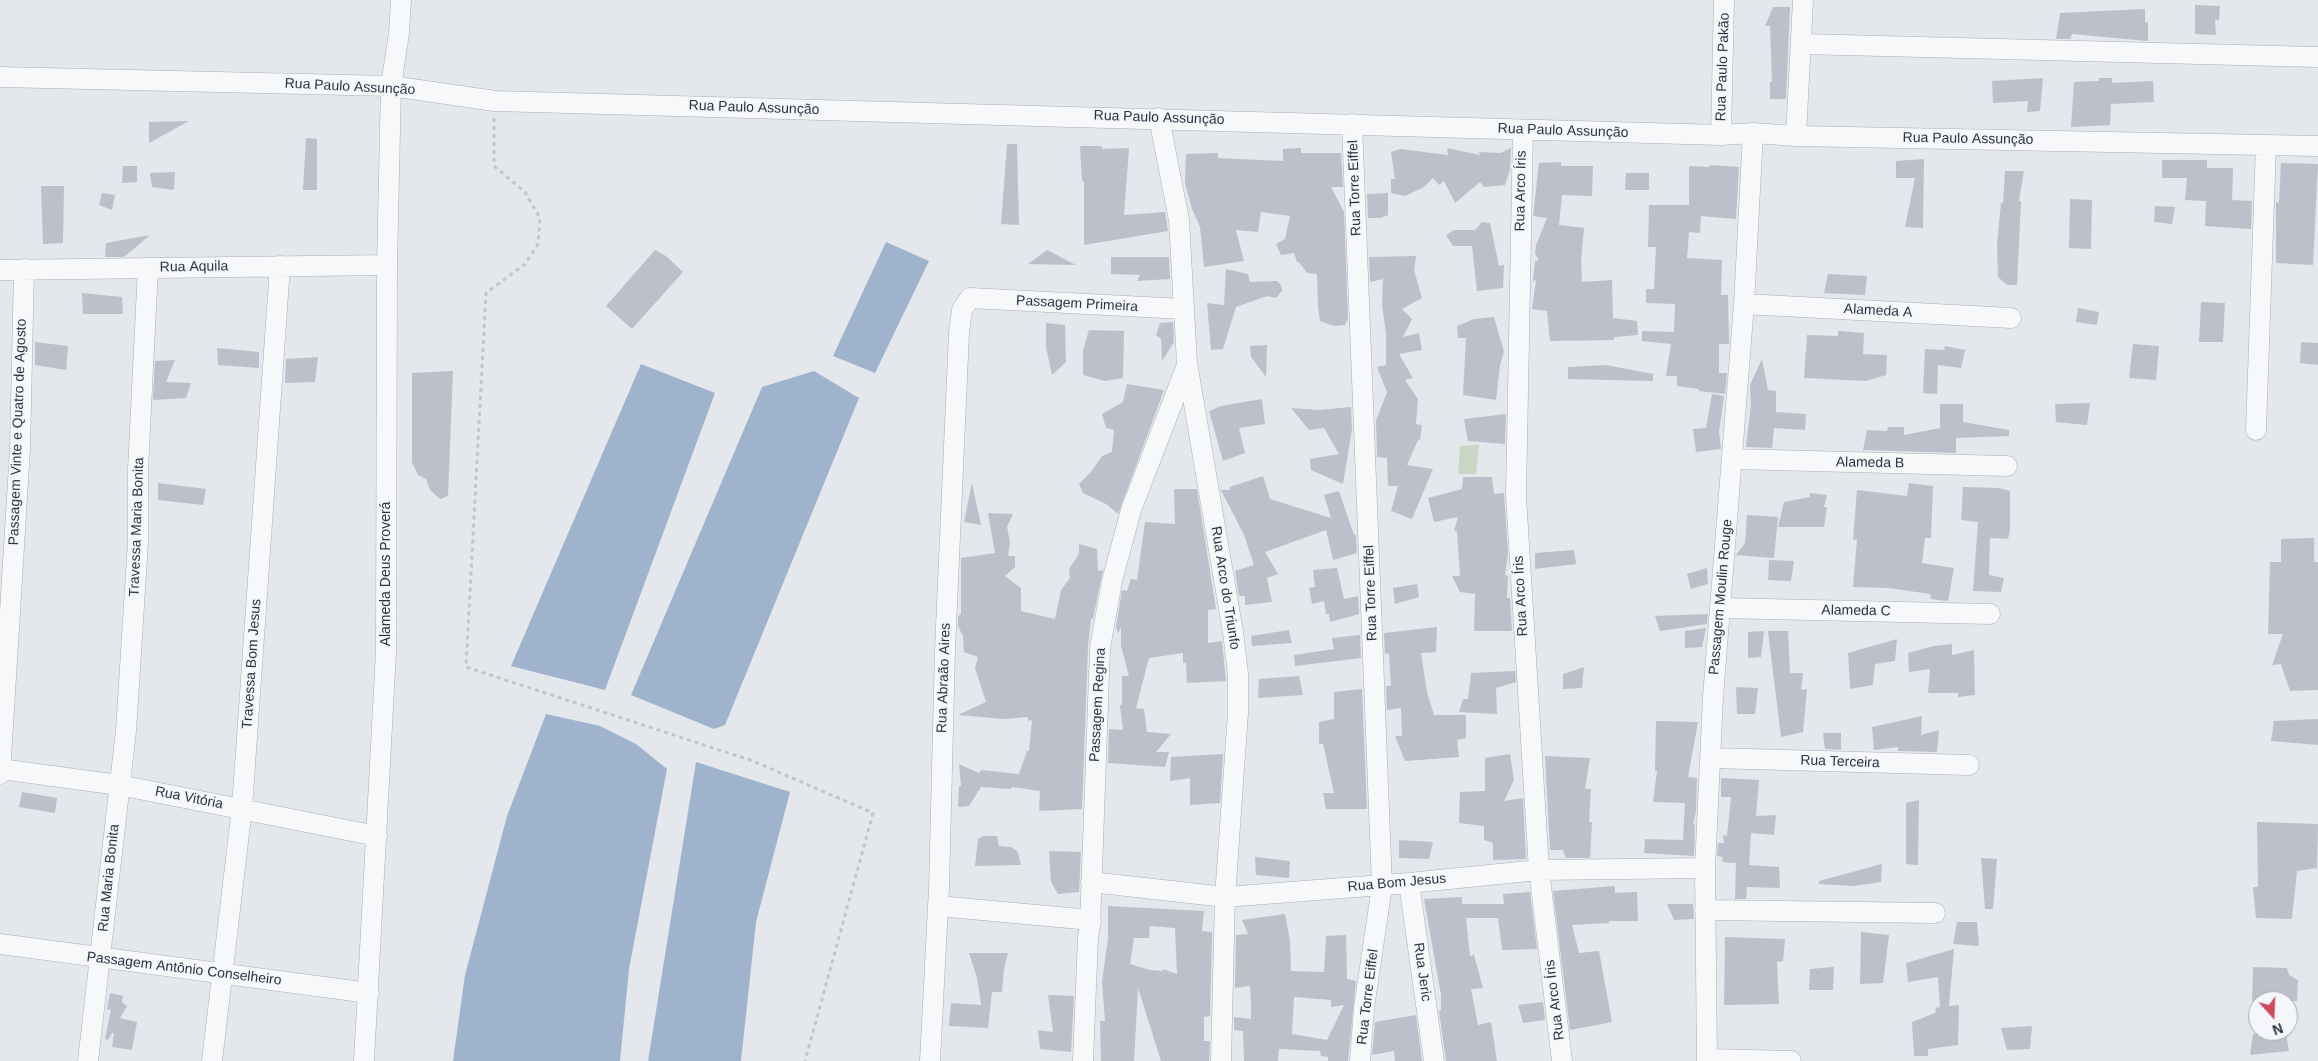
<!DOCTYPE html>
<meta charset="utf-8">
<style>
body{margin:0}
#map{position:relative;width:2318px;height:1061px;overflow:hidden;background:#e4e7ec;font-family:Arial,sans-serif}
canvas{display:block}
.north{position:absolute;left:2248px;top:991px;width:50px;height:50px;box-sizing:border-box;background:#f4f6f9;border:1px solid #a4a8b1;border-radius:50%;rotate:160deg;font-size:14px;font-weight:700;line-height:20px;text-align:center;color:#2b3445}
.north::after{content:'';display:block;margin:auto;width:18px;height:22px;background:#d1495b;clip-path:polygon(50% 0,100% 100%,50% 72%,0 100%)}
</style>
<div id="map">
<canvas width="2318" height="1061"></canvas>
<div class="north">N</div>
</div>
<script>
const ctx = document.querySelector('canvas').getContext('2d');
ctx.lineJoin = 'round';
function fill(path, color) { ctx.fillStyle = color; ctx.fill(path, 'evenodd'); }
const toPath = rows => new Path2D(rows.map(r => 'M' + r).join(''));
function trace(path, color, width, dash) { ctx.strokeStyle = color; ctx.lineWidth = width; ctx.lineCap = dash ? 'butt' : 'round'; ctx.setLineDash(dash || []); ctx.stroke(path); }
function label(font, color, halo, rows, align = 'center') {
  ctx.font = font + ' Arial,sans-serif'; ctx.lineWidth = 4; ctx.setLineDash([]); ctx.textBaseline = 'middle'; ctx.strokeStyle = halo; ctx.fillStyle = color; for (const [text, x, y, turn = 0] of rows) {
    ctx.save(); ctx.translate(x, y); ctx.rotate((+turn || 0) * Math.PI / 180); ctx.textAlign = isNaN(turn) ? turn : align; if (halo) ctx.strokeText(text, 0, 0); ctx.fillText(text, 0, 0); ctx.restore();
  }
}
const green = toPath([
 [1479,445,1476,474,1458,474,1460,446]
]);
const water = toPath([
 [886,242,929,261,875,373,833,356],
 [641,364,715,393,605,690,511,666],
 [814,371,859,398,725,725,714,729,631,695,762,387],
 [546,714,600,726,636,744,667,769,629,969,620,1061,453,1061,465,975,507,816],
 [696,762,790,792,756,922,741,1061,648,1061]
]);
const building = toPath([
 [2195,5,2220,6,2219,20,2215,20,2216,35,2195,34],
 [1773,7,1790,7,1786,99,1770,99,1770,82,1772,82,1770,26,1765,26],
 [2145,9,2145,22,2148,23,2148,41,2072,34,2070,39,2056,39,2060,13],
 [2043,78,2040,111,2027,112,2028,101,1993,103,1992,81],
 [2099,78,2112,78,2112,83,2153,81,2154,102,2111,104,2110,125,2071,127,2074,82,2099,81],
 [189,121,149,143,149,122],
 [306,138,317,139,317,190,303,190],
 [1007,144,1017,144,1019,225,1001,224],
 [1080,146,1102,146,1102,149,1129,148,1124,215,1165,212,1168,231,1084,245,1084,181,1082,181],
 [1301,148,1301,153,1341,153,1343,187,1331,187,1344,212,1348,318,1345,325,1334,326,1320,321,1318,307,1317,274,1307,273,1299,262,1297,262,1294,253,1281,255,1276,244,1285,239,1290,216,1261,212,1258,232,1236,230,1244,261,1204,267,1200,227,1192,209,1185,183,1186,154,1218,153,1218,158,1283,161,1283,149],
 [1447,148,1480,155,1479,152,1500,153,1511,148,1510,170,1505,185,1484,187,1480,182,1455,203,1444,181,1439,185,1433,178,1424,187,1405,196,1391,193,1391,179,1395,179,1391,152,1400,149,1448,155],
 [1924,159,1923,228,1905,227,1915,178,1896,178,1896,161],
 [2162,160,2207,160,2207,168,2233,168,2232,200,2252,201,2251,229,2205,226,2206,201,2185,200,2187,178,2162,178],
 [1561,162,1561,166,1593,166,1592,196,1562,195,1559,225,1584,228,1581,261,1582,282,1612,280,1613,318,1637,321,1638,335,1614,337,1614,340,1550,341,1547,311,1532,309,1536,280,1533,281,1535,261,1539,260,1535,254,1536,245,1547,218,1533,216,1539,163],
 [2281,163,2318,164,2313,265,2276,263,2276,202,2279,203],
 [1710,165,1739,167,1736,219,1701,216,1700,233,1689,232,1687,258,1722,260,1721,295,1728,295,1729,340,1729,344,1719,344,1719,373,1727,373,1725,394,1699,391,1699,389,1677,386,1677,376,1666,376,1671,344,1642,341,1642,331,1674,332,1675,304,1646,303,1646,289,1654,289,1656,247,1648,247,1649,205,1689,205,1689,166,1709,167],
 [123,166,137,166,137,182,122,183],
 [2005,171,2024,171,2019,201,2021,201,2017,285,2007,285,1998,277,1997,245,2001,203,2003,203],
 [175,172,174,190,152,187,150,173],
 [1626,173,1649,173,1649,190,1625,190],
 [41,186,64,186,63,243,43,244],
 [102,193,115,195,112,210,99,205],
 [1388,193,1388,215,1380,218,1368,218,1367,194],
 [2070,199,2092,200,2091,249,2069,248],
 [2155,206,2175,207,2172,224,2154,222],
 [1482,222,1490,223,1499,266,1504,265,1503,288,1477,291,1472,246,1453,246,1446,235,1454,230,1475,230],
 [150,235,124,257,105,257,106,243],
 [655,250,666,256,683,272,632,329,606,306],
 [1047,250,1076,265,1028,264],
 [1416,256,1414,270,1422,298,1402,309,1412,319,1403,337,1419,333,1422,350,1399,354,1413,378,1405,380,1418,399,1416,424,1422,425,1420,440,1418,440,1407,465,1433,469,1412,519,1391,511,1398,486,1388,486,1387,458,1377,457,1376,421,1387,392,1377,367,1386,365,1386,334,1382,304,1383,279,1370,282,1369,257],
 [1111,257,1169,257,1170,279,1137,281,1140,275,1111,274],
 [1226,269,1248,274,1250,282,1277,281,1281,285,1282,291,1276,298,1267,296,1236,307,1223,349,1211,350,1207,303,1224,305],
 [1828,274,1867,276,1865,295,1824,293],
 [82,293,122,297,123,314,83,314],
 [2201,302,2225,303,2223,342,2199,342],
 [2078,308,2099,312,2097,325,2076,322],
 [1494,317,1504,352,1500,365,1496,400,1463,395,1466,338,1458,338,1457,326,1474,319],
 [1173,322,1174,342,1162,361,1161,339,1156,335,1160,323],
 [1046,323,1065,325,1066,362,1052,375,1046,347],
 [1089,330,1124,331,1123,378,1105,381,1083,375,1083,350],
 [1838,331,1864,333,1863,354,1887,355,1886,375,1866,381,1804,378,1807,335,1838,336],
 [35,342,68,346,66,370,35,365],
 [2301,342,2318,343,2318,365,2300,363],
 [2133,344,2159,346,2156,380,2129,378],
 [1267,345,1266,377,1251,357,1250,346],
 [1944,346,1965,350,1961,368,1938,365,1937,394,1923,393,1925,349,1945,350],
 [217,348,259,352,259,368,218,365],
 [318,357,315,382,285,383,286,359],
 [1762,359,1768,390,1776,391,1776,412,1806,414,1805,430,1774,428,1772,448,1746,447,1751,405,1750,385],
 [175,360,166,382,191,383,186,398,153,400,155,361],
 [1606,365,1653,374,1653,381,1568,379,1568,367],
 [453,371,448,496,440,499,430,490,426,479,418,475,412,462,412,373],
 [1127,384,1164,390,1118,514,1106,504,1083,493,1079,484,1091,472,1102,456,1112,452,1114,430,1106,428,1102,414,1123,402],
 [1712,394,1724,396,1719,432,1721,449,1696,452,1693,429,1706,428],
 [1262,399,1265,424,1239,428,1245,453,1223,461,1209,411,1221,406],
 [2090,403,2087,425,2056,422,2055,404],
 [1940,404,1963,404,1963,422,2009,430,2009,436,1956,438,1956,453,1863,450,1867,430,1887,431,1888,427,1904,427,1904,435,1940,428],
 [1351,407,1352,429,1343,484,1311,470,1310,459,1339,454,1324,428,1309,430,1291,408,1319,410],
 [1506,414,1505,444,1468,441,1464,419],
 [1263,476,1270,499,1331,518,1324,495,1339,491,1354,535,1356,535,1357,553,1333,560,1326,530,1265,552,1278,574,1267,578,1272,602,1245,605,1245,596,1239,596,1235,571,1254,565,1244,535,1221,490,1230,490,1230,487],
 [1463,477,1492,477,1494,494,1504,493,1508,554,1505,575,1508,576,1507,598,1510,598,1512,631,1474,631,1475,594,1460,592,1452,576,1460,576,1457,531,1454,531,1458,517,1434,522,1428,498,1462,489],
 [158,483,206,489,203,505,158,500],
 [972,483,981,525,964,522],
 [1909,483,1933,486,1931,538,1925,538,1922,563,1954,568,1948,601,1931,599,1930,594,1889,588,1853,587,1857,539,1853,540,1857,490,1907,496],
 [1963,487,1999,488,2010,491,2010,530,2008,539,1990,538,1989,575,2004,578,2001,592,1973,591,1978,522,1961,520],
 [1174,489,1197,489,1216,609,1208,610,1208,643,1222,641,1226,681,1187,683,1186,663,1183,663,1183,653,1149,658,1136,708,1144,709,1147,732,1171,734,1156,752,1169,752,1165,767,1108,763,1109,729,1123,730,1120,705,1122,705,1122,676,1129,676,1121,646,1121,628,1118,633,1116,627,1122,590,1127,591,1131,579,1137,580,1145,522,1175,524],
 [1810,493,1827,495,1824,507,1827,507,1824,527,1778,527,1784,502,1810,497],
 [988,513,1013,514,1007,527,1010,542,1008,556,1015,556,1015,567,1005,576,1021,588,1021,611,1055,619,1061,590,1070,578,1069,569,1079,554,1079,544,1097,549,1098,571,1103,570,1093,619,1091,619,1088,647,1082,809,1039,811,1040,791,1012,787,1011,789,981,787,969,806,958,807,959,786,961,786,959,764,979,773,981,770,1019,774,1027,751,1029,751,1032,720,1028,721,1028,717,1004,719,958,715,986,702,975,668,978,657,964,652,963,636,958,626,958,616,961,614,961,558,995,553],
 [1747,515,1778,517,1774,558,1736,555,1745,543],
 [2314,538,2314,562,2318,562,2318,690,2290,691,2281,664,2272,665,2283,634,2268,634,2270,562,2281,562,2281,539],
 [1574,550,1576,564,1535,569,1535,553],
 [1769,560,1794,561,1791,581,1768,580],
 [1337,568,1344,599,1358,596,1359,614,1330,622,1329,614,1326,614,1324,601,1312,604,1309,588,1315,587,1313,570],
 [1707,568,1708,584,1691,589,1687,574],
 [1417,584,1419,597,1395,604,1393,588],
 [1708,614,1707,624,1660,631,1655,616],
 [1437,627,1436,652,1421,653,1427,692,1434,715,1466,715,1466,738,1457,740,1459,757,1405,761,1395,736,1402,736,1401,708,1387,710,1386,686,1391,686,1389,653,1385,654,1384,633],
 [1706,628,1702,647,1685,648,1685,631],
 [1289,630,1292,643,1252,646,1251,636],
 [1764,631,1761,657,1748,658,1748,632],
 [1768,631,1788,631,1790,673,1803,673,1801,690,1807,689,1803,732,1781,737],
 [1360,635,1361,658,1295,666,1294,655,1334,649,1332,638],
 [1897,639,1895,661,1875,664,1873,685,1850,689,1848,653],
 [1952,644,1952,655,1974,650,1975,695,1958,697,1958,693,1928,693,1930,669,1909,672,1908,653,1933,646],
 [1584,667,1582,688,1563,689,1563,674],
 [1515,671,1516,682,1496,688,1497,714,1459,712,1463,699,1468,699,1471,673],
 [1299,676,1303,695,1258,698,1259,679],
 [1736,687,1758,688,1755,714,1737,714],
 [1362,689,1367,809,1326,809,1323,793,1334,793,1323,744,1319,744,1319,722,1334,719,1334,692],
 [1922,716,1921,735,1939,730,1937,752,1898,751,1898,747,1874,750,1872,727],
 [2318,719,2318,745,2271,741,2274,721],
 [1656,721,1698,722,1688,777,1697,778,1696,812,1693,824,1695,825,1694,856,1644,853,1645,839,1683,840,1685,803,1653,802,1657,771,1655,771],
 [1823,733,1841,733,1841,750,1825,749],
 [1223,754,1220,803,1190,805,1190,778,1170,781,1171,757],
 [1510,754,1514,780,1504,801,1523,798,1526,859,1493,860,1493,843,1484,840,1484,826,1459,823,1460,792,1485,791,1485,758],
 [1545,756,1590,758,1585,789,1591,789,1589,822,1592,822,1590,858,1566,858,1563,850,1550,850],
 [1721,778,1759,780,1756,816,1776,815,1774,835,1751,833,1749,865,1779,867,1780,888,1747,887,1746,899,1735,899,1736,863,1722,862,1723,857,1717,856,1718,843,1724,843,1723,835,1727,836,1731,797,1721,797],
 [22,792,57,798,55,813,19,807],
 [1919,800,1918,865,1906,864,1906,803],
 [2257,822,2318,824,2317,868,2297,871,2292,919,2256,918,2253,887,2258,887],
 [983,836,997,836,999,846,1011,847,1018,852,1021,865,975,866,978,839],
 [1399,840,1433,842,1429,859,1399,858],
 [1049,851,1081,852,1079,892,1058,894,1051,882],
 [1255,857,1290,861,1289,878,1256,875],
 [1981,858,1997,859,1993,909,1985,909],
 [1882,864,1881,882,1853,886,1819,884,1819,881],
 [1615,886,1615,893,1637,892,1638,921,1609,921,1609,923,1572,925,1579,953,1599,951,1612,1022,1570,1030,1553,891],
 [1530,892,1537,949,1502,950,1498,918,1466,918,1470,956,1474,955,1483,988,1471,989,1478,1025,1491,1022,1497,1061,1446,1061,1439,1011,1441,1010,1441,995,1424,899,1462,897,1462,904,1504,904,1503,894],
 [1667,904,1693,904,1694,919,1674,920],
 [1108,906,1204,911,1202,931,1212,932,1212,937,1210,1016,1204,1017,1204,1041,1210,1041,1209,1061,1161,1061,1138,988,1134,1061,1101,1061,1100,1021,1105,1021,1102,982,1108,939],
 [1150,926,1175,928,1177,974,1163,969,1163,971,1150,970,1130,964,1134,938,1149,938],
 [1285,914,1290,941,1291,971,1324,972,1326,936,1346,935,1347,979,1356,981,1348,1061,1328,1061,1328,1057,1321,1056,1320,1051,1279,1049,1278,1061,1244,1061,1243,1031,1234,1030,1234,1017,1251,1019,1251,1003,1250,986,1235,988,1236,935,1248,934,1242,920],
 [1294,997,1331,1000,1331,1007,1344,1005,1327,1040,1292,1034],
 [1957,922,1977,922,1979,946,1953,944],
 [1861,932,1889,935,1883,983,1860,984],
 [1725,937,1785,939,1783,961,1777,962,1779,1004,1724,1005],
 [1954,949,1949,1006,1959,1005,1958,1045,1928,1049,1928,1056,1914,1056,1912,1022,1935,1013,1936,1008,1940,1007,1938,977,1908,982,1906,963],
 [969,953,1008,953,1004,969,1002,992,992,992,988,1028,949,1026,951,1003,981,1005,977,978],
 [1834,967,1833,990,1809,990,1810,969],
 [2253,967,2287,968,2289,975,2298,980,2297,1001,2252,1001],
 [110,993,123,996,122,1002,127,1006,120,1018,137,1022,132,1050,112,1047,114,1033,112,1033,108,1040,105,1039,111,1010,107,1009],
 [1048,995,1074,996,1071,1052,1040,1049,1038,1030,1053,1032],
 [1543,1002,1545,1020,1523,1023,1518,1005],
 [1416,1015,1422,1061,1395,1061,1394,1051,1372,1055,1375,1022],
 [2032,1026,2030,1049,2007,1050,2001,1028],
 [2286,1033,2289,1051,2250,1055,2253,1034]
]);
const path = toPath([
 [494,118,494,166,525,192,540,218,538,244,525,264,486,293,466,667,753,761,873,813,805,1061]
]);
const minor = toPath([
 [1802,44,2318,57],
 [0,77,391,86,495,101,1721,135,1753,133,1796,136,2318,146],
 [1159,118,1179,220,1187,363,1233,632,1238,674,1238,713,1225,897,1221,1061],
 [1352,124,1382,886,1364,1008,1360,1061],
 [1523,130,1516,496,1539,870,1562,1061],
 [1721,135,1724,0],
 [1796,136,1803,0],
 [0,270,387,265],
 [1744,304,2011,318],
 [2256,430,2266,145],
 [1732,459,2007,466],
 [1721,608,1990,614],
 [1711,758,1969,765],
 [0,769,119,785,377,836],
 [0,774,20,449,24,269],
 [1091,882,1225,897,1409,883,1539,870,1705,868],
 [1409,883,1434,1061],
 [938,906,1091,920],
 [1705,910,1935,913],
 [0,944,369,993],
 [1707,1059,1791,1061],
 [88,1061,126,731,138,542,138,470,148,268],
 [212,1061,242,808,280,266],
 [364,1061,386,652,387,265,391,86,399,33,401,0],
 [930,1061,939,888,945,650,959,333,962,310,970,298,1184,309],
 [1083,1061,1088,937,1090,926,1100,648,1112,581,1131,510,1187,365],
 [1707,1061,1705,868,1713,697,1744,304,1753,133]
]);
const streetNames = [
 ["Rua Paulo Pakão",1723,67,-88],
 ["Rua Paulo Assunção",350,87,3],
 ["Rua Paulo Assunção",754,108,2],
 ["Rua Paulo Assunção",1159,118,2],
 ["Rua Paulo Assunção",1563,131,2],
 ["Rua Paulo Assunção",1968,139,1],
 ["Rua Torre Eiffel",1355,188,-92],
 ["Rua Arco Íris",1521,191,-89],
 ["Rua Aquila",194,267,-1],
 ["Passagem Primeira",1077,304,3],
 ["Alameda A",1878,311,3],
 ["Passagem Vinte e Quatro de Agosto",18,432,-88],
 ["Alameda B",1870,463,1],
 ["Travessa Maria Bonita",137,527,-88],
 ["Alameda Deus Proverá",386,574,-90],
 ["Rua Arco do Triunfo",1225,588,81],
 ["Rua Torre Eiffel",1371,593,-92],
 ["Rua Arco Íris",1521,596,-93],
 ["Passagem Moulin Rouge",1721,597,-85],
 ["Alameda C",1856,611,1],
 ["Travessa Bom Jesus",252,664,-86],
 ["Rua Abraão Aires",944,678,-88],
 ["Passagem Regina",1098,705,-87],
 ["Rua Terceira",1840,762,2],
 ["Rua Vitória",189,798,11],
 ["Rua Maria Bonita",109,878,-84],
 ["Rua Bom Jesus",1397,883,-5],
 ["Passagem Antônio Conselheiro",184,969,7],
 ["Rua Jeric",1422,972,82],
 ["Rua Torre Eiffel",1368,997,-83],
 ["Rua Arco Íris",1555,1000,-97]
];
fill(green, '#c9d6c5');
fill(water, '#9fb4cc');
fill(building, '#bbc0ca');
trace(minor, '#a9aeb7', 21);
trace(path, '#c2c5cb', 3, [4, 4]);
trace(minor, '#f7f8fa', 20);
label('14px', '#2b3445', '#f4f6f9', streetNames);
</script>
